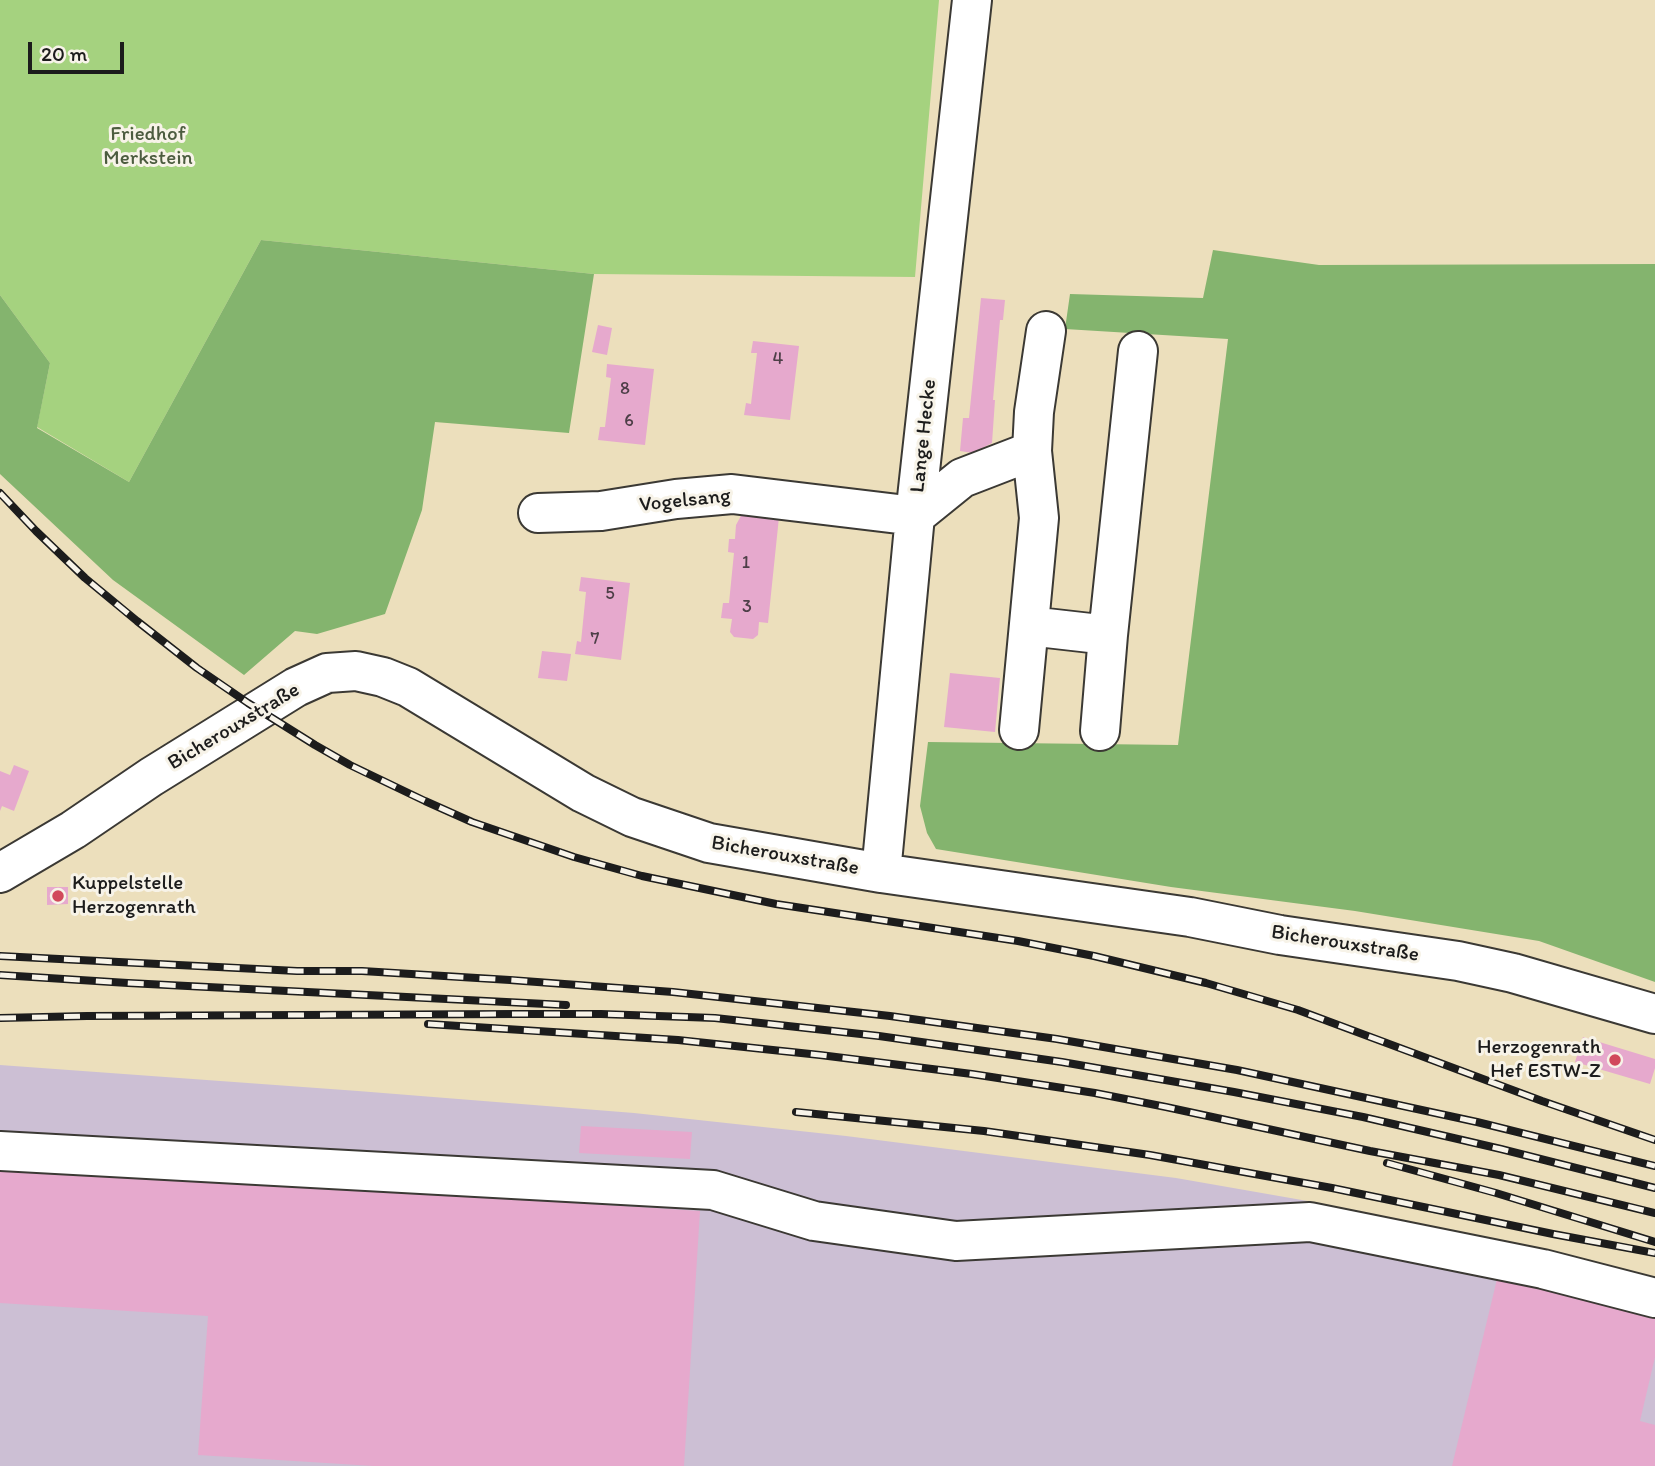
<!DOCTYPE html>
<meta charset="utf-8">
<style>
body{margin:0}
#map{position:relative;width:1655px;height:1466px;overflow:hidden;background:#ecdfbc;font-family:Itim,sans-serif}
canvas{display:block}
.scale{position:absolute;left:28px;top:42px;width:96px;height:32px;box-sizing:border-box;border:4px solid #1c1c1c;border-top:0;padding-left:9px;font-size:21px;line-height:24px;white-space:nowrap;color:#1c1c1c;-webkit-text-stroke:5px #f7f3e8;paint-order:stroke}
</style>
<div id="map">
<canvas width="1655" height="1466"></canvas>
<div class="scale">20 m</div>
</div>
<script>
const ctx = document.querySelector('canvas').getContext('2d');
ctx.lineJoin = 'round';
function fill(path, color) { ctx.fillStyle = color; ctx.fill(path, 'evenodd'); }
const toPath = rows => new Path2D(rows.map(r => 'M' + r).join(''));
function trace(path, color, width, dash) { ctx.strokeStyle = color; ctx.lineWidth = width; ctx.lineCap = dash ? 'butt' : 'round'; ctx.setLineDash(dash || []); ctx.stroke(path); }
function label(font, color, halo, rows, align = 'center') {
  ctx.font = font + ' Itim,sans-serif'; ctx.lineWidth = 6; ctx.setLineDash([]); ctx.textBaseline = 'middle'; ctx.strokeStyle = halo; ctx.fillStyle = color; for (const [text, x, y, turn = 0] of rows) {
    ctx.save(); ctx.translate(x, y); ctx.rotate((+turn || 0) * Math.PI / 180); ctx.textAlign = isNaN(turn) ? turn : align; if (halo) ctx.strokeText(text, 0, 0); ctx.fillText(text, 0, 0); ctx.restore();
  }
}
const industrial = toPath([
 [0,1065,358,1091,634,1113,846,1136,1176,1178,1319,1203,1423,1235,1655,1286,1655,1466,0,1466]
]);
const green = toPath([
 [0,0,939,0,915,277,594,274,261,240,129,482,37,427,50,363,0,295]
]);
const forest = toPath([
 [261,240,594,274,569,433,435,422,422,510,385,614,317,634,295,631,244,675,113,580,0,474,0,295,50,363,37,428,129,482],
 [1213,250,1319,265,1655,264,1655,982,1539,941,1355,911,1171,887,936,849,927,833,920,806,928,742,1178,745,1228,339,1065,329,1070,294,1203,298]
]);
const building = toPath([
 [981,298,1005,300,1003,320,1000,320,993,400,995,400,992,443,973,453,960,451,963,418,969,418],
 [598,325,612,328,607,355,592,352],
 [753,341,799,346,790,420,744,415,746,403,751,404,757,353,751,353],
 [607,364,654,369,645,445,598,440,600,427,605,427,611,378,606,377],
 [743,512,779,517,768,623,759,622,758,635,753,639,734,637,730,632,732,619,721,618,723,603,729,603,734,553,728,552,729,539,735,539,736,525],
 [581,577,630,583,621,660,575,654,577,641,581,642,586,592,579,591],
 [542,651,571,654,567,681,538,678],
 [950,673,1000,678,995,732,944,727],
 [14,765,29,771,14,811,2,806,0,811,0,771,10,775],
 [47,887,68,887,68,904,47,905],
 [1583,1037,1655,1059,1655,1068,1650,1084,1575,1062],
 [581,1126,692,1132,690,1159,579,1153],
 [0,1166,700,1211,684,1466,374,1466,198,1455,208,1316,0,1303],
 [1498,1275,1655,1311,1655,1357,1640,1421,1655,1425,1655,1466,1452,1466]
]);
const minor = toPath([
 [538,513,601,511,676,499,732,494,915,516,962,478,1032,451],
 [1029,626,1108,635],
 [1019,730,1039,518,1032,451,1034,412,1046,331],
 [1100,731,1108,635,1138,351],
 [0,873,73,830,151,777,296,687,327,673,356,671,383,677,408,687,583,793,632,817,709,843,881,873,1190,917,1280,935,1458,961,1513,973,1655,1014],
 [881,873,915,516,972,0],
 [0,1151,713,1190,814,1221,956,1241,1310,1222,1543,1269,1655,1298]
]);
const rail = toPath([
 [0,493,36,531,85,578,137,621,197,668,248,703,315,745,350,765,425,801,472,822,574,857,642,876,776,904,1018,941,1094,956,1206,983,1298,1010,1542,1101,1655,1140],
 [0,956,297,971,362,971,510,980,673,992,890,1016,1057,1039,1237,1070,1477,1122,1655,1166],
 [0,975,128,983,566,1005],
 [0,1018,87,1016,516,1014,601,1014,715,1018,879,1036,1062,1062,1234,1092,1363,1117,1501,1149,1655,1188],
 [428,1024,678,1040,820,1055,972,1074,1095,1093,1166,1107,1370,1151,1499,1175,1655,1213],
 [796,1112,984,1131,1150,1155,1332,1188,1553,1234,1655,1253],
 [1387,1163,1496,1193,1655,1242]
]);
const markers = [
 [58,896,7,"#d1495b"],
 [1615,1060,7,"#d1495b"]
];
const numberNames = [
 ["4",778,359],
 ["8",625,389],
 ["6",629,421],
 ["1",746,563],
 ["5",610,594],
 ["3",747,607],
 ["7",595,639]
];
const parkNames = [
 ["Friedhof",148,135],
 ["Merkstein",148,159]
];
const streetNames = [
 ["Lange Hecke",924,436,-84],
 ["Vogelsang",685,501,-6],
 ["Bicherouxstraße",234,727,-31],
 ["Bicherouxstraße",785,856,10],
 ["Bicherouxstraße",1345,944,9]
];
const poiNames = [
 ["Kuppelstelle",72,884],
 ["Herzogenrath",72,908],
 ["Herzogenrath",1601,1048,"right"],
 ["Hef ESTW-Z",1601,1072,"right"]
];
fill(industrial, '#ccbfd4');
fill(green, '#a5d27f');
fill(forest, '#84b46e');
fill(building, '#e6a9cd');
trace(minor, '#3b3934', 42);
trace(minor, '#fff', 38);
trace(rail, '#1c1c1c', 8);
trace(rail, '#f7f3e8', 5, [16]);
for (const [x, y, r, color] of markers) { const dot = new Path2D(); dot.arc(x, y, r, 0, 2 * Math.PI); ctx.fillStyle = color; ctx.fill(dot); trace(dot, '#f7f3e8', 2.5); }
label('18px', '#4e3f48', null, numberNames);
label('21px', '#4c5c3f', '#f7f3e8', parkNames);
label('21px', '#1c1c1c', '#f7f3e8', streetNames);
label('21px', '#1c1c1c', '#f7f3e8', poiNames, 'left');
</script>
